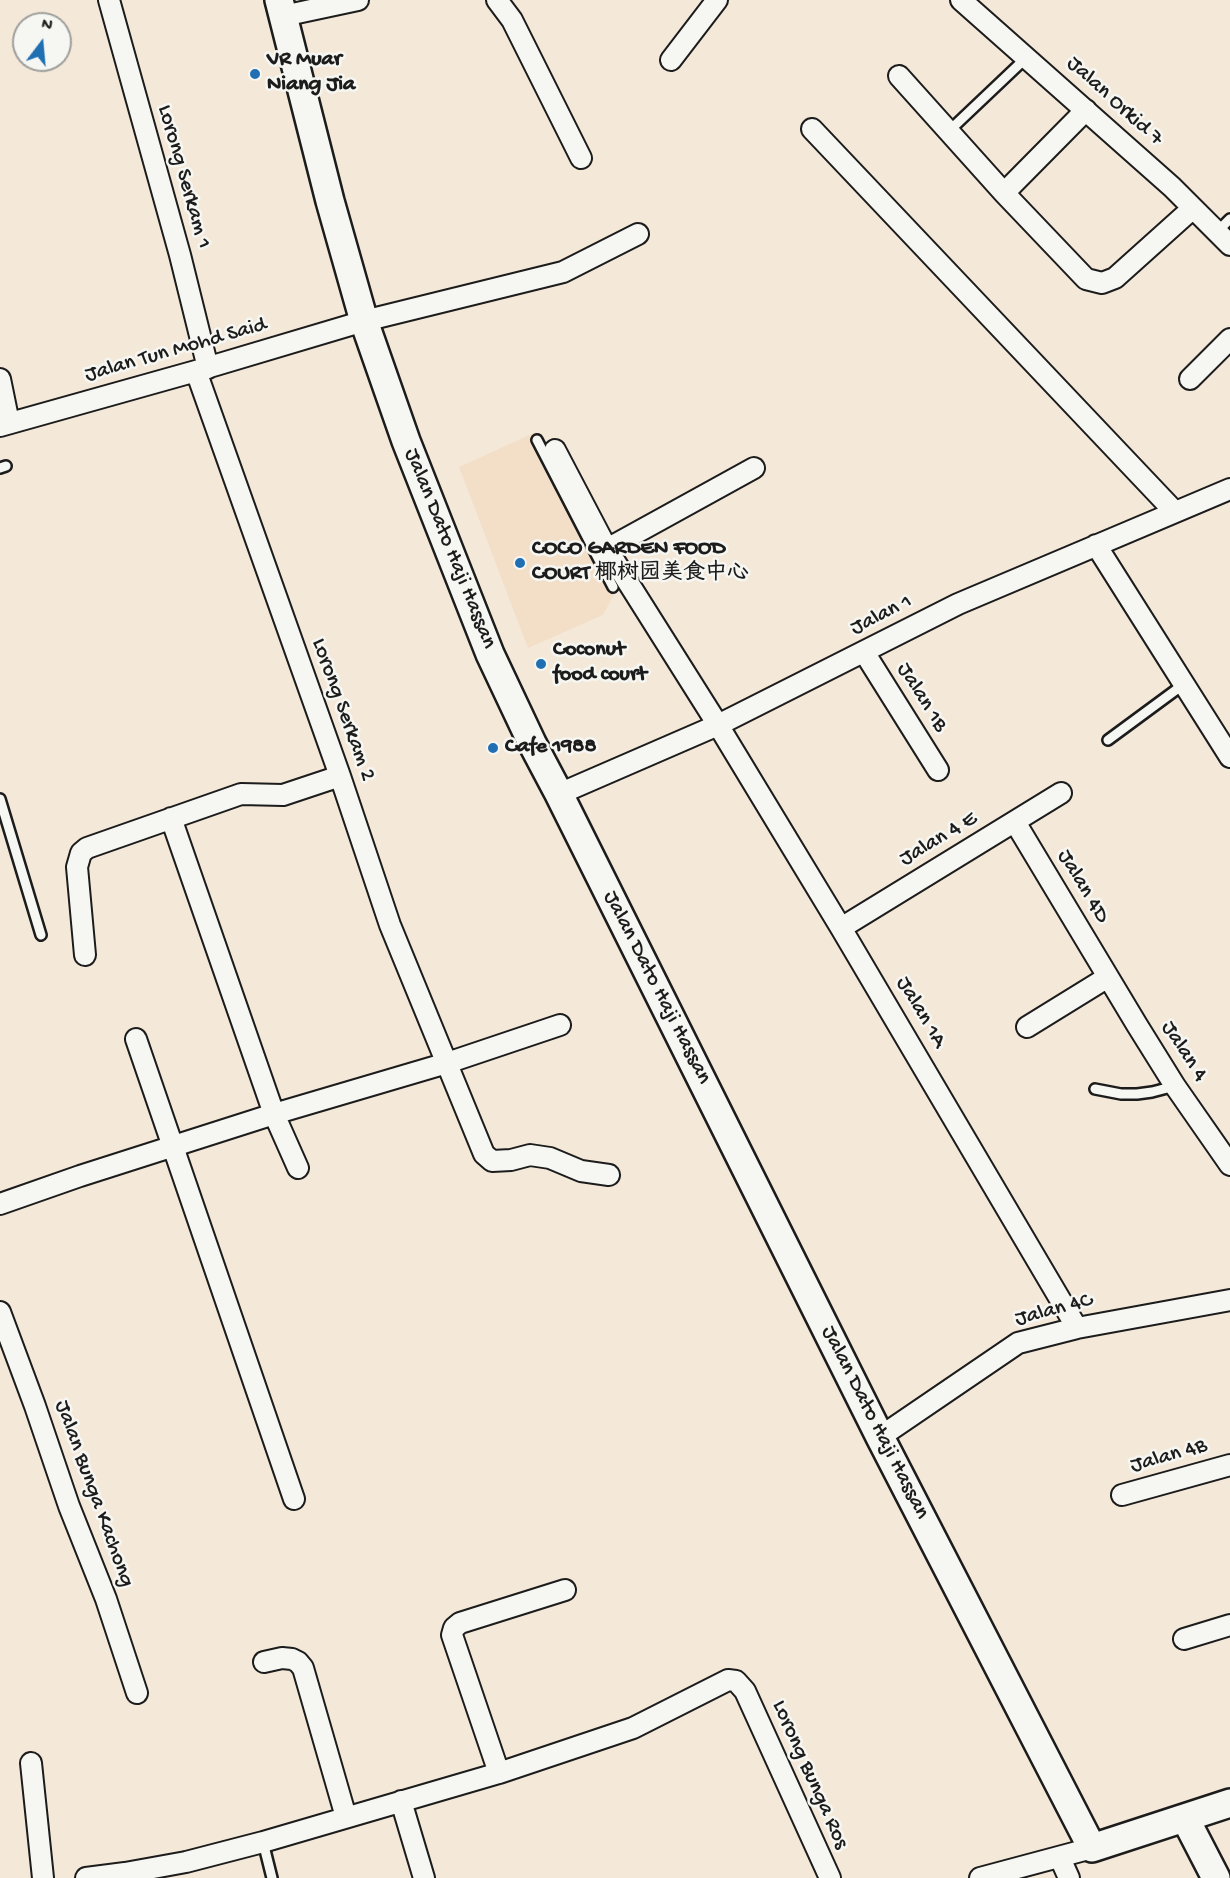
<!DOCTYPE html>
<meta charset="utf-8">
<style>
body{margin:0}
#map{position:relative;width:1230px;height:1878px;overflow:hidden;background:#f4e8d9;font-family:"Gochi Hand",sans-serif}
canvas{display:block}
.north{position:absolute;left:12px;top:12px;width:60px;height:60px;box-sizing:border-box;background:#f6f6f2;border:2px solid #9f9f9c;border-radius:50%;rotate:16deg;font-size:16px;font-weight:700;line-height:24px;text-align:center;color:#1c1c1c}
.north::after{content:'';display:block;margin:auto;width:21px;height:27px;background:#1f6fb2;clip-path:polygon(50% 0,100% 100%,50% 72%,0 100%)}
</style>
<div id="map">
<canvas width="1230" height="1878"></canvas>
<div class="north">N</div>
</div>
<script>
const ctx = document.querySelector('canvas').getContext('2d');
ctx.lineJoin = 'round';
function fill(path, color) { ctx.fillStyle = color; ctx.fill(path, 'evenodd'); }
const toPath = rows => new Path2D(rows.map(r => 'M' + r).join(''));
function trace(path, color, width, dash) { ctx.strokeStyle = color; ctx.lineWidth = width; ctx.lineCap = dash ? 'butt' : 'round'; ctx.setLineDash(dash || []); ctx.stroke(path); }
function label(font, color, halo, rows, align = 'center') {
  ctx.font = font + ' "Gochi Hand","LXGW WenKai TC",sans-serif'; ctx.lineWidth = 5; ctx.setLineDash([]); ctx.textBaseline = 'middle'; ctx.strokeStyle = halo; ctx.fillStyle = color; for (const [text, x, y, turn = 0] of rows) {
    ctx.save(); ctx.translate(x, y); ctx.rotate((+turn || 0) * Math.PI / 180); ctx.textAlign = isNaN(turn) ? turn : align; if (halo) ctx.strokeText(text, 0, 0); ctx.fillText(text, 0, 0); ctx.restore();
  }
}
const built = toPath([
 [536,432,617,589,603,615,528,648,459,467]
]);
const lane = toPath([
 [949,131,1027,57],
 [1217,232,1230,219],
 [537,440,613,587],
 [0,468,6,466],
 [1108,740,1184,684],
 [0,799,41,935],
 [1095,1089,1121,1094,1137,1094,1152,1092,1175,1086],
 [263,1842,272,1878]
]);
const street = toPath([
 [109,0,180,255,208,368],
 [497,0,512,20,581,158],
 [961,0,1172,187,1230,245],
 [283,16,358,0],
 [671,60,717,0],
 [899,76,1004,193,1086,279,1102,283,1115,278,1193,208],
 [812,129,1174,511],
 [1004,193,1086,110],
 [196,371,340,776,390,925,484,1154,492,1161,511,1160,530,1155,550,1158,581,1171,609,1175],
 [0,379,9,423],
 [1190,379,1230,339],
 [0,426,196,371,364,321,563,272,638,234],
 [555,450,607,549,718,725,841,928,1077,1328],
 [1096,545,1230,757],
 [607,549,754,468],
 [864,652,938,770],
 [559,794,718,725,958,604,1230,489],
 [171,818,274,1114,298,1168],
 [1015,822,1137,1025,1175,1086,1230,1165],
 [841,928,1061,793],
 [85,955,77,867,81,853,87,848,241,794,283,795,340,776],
 [1027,1027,1108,977],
 [136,1039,294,1499],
 [0,1204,80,1176,274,1114,447,1063,560,1025],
 [0,1312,35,1406,69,1506,106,1599,137,1693],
 [880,1437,1018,1343,1077,1328,1230,1300],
 [1122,1495,1230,1465],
 [1184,1639,1230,1625],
 [264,1662,282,1658,292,1659,298,1662,303,1668,346,1817],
 [31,1763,43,1878],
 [499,1773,452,1635,454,1628,460,1623,565,1590],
 [401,1801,424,1878],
 [1060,1858,1069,1878],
 [86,1878,125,1873,186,1862,263,1842,499,1773,633,1728,728,1680,736,1681,745,1691,830,1878],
 [980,1878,1092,1848]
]);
const secondary = toPath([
 [279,0,330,201,364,321,406,441,490,654,532,743,559,794,880,1437,1092,1848,1230,1803],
 [1185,1818,1216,1878]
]);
const markers = [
 [255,74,6,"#1f6fb2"],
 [520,563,6,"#1f6fb2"],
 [541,664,6,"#1f6fb2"],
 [493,748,6,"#1f6fb2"]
];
const poiNames = [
 ["VR Muar",267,61],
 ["Niang Jia",267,86],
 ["COCO GARDEN FOOD",532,550],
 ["COURT 椰树园美食中心",532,575],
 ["Coconut",553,651],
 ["food court",553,676],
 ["Cafe 1988",505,748]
];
const streetNames = [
 ["Jalan Orkid 7",1114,102,42],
 ["Lorong Serkam 1",183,177,74],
 ["Jalan Tun Mohd Said",176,351,-16],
 ["Jalan Dato Haji Hassan",449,549,68],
 ["Jalan 1",882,616,-27],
 ["Jalan 1B",921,698,58],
 ["Lorong Serkam 2",342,710,70],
 ["Jalan 4 E",939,840,-31],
 ["Jalan 4D",1082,887,59],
 ["Jalan Dato Haji Hassan",656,988,63],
 ["Jalan 1A",920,1013,59],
 ["Jalan 4",1183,1052,57],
 ["Jalan 4C",1054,1311,-15],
 ["Jalan Dato Haji Hassan",874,1423,63],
 ["Jalan 4B",1169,1457,-16],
 ["Jalan Bunga Kachong",93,1494,70],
 ["Lorong Bunga Ros",809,1775,66]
];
fill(built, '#f3dec8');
trace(lane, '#1c1c1c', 14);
trace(street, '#1c1c1c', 24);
trace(secondary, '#1c1c1c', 32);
trace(lane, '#f6f6f2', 9);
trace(street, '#f6f6f2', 20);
trace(secondary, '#f6f6f2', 27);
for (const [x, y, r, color] of markers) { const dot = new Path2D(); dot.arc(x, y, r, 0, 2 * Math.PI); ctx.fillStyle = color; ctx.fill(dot); trace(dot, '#f6f6f2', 2); }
label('bold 22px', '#1c1c1c', '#f6f6f2', poiNames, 'left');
label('22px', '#1c1c1c', '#f6f6f2', streetNames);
</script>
